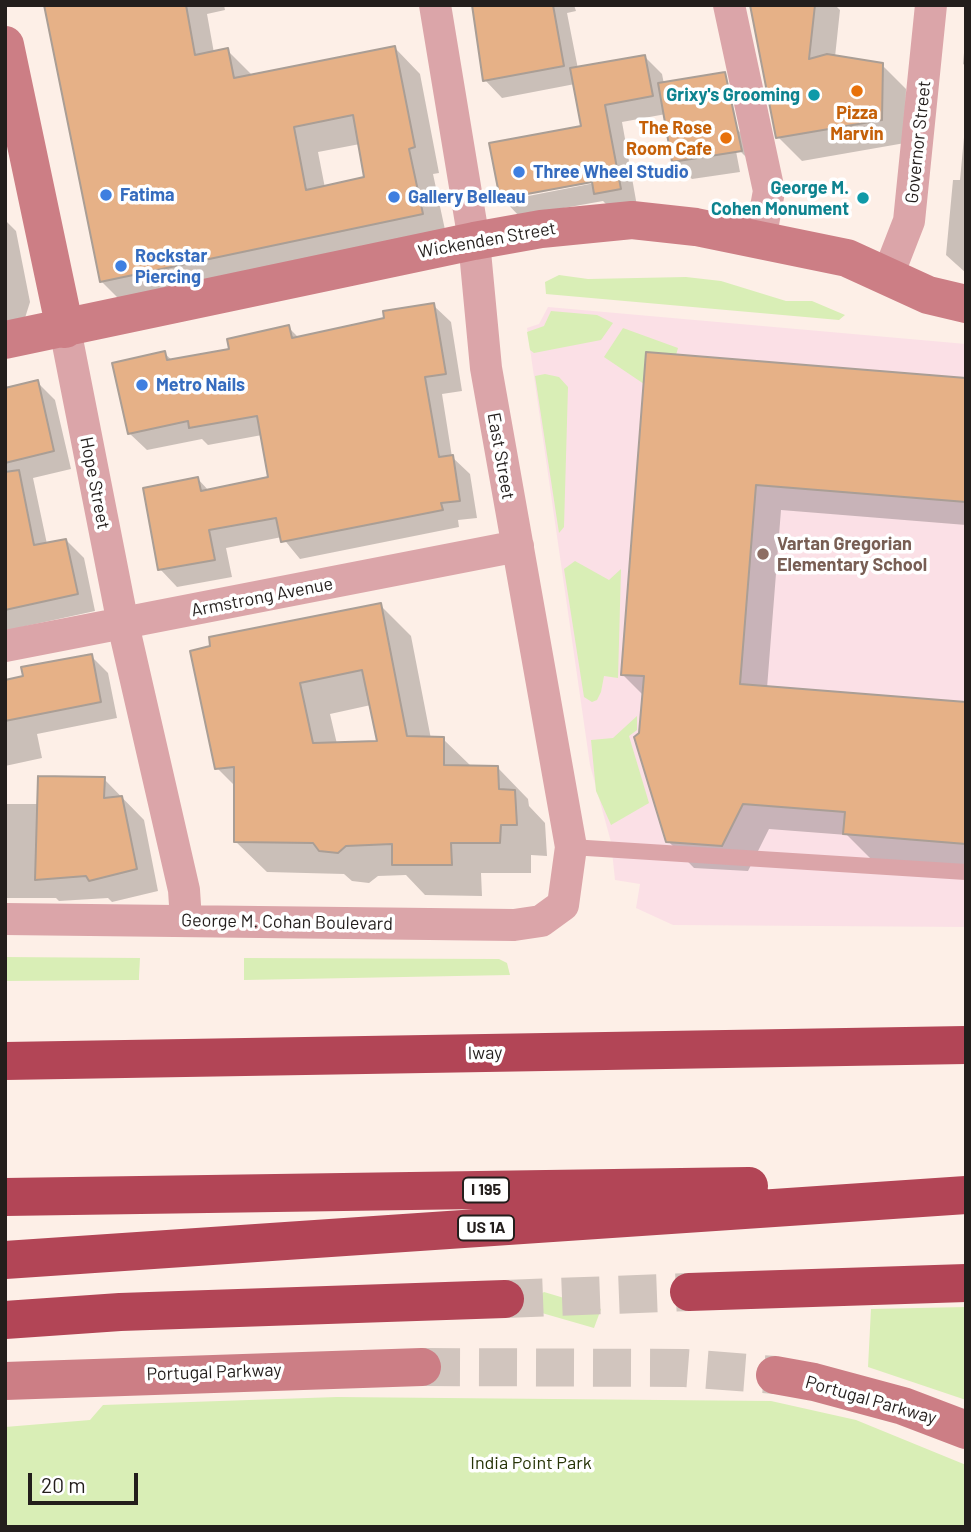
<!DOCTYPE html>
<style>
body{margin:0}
#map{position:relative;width:971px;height:1532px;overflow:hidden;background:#fdefe7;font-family:Barlow,sans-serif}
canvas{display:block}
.frame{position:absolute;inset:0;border:7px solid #231e1c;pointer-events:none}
.scale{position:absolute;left:28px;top:1473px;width:110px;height:32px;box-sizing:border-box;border:4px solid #231e1c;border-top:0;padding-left:9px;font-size:21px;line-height:24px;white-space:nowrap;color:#231e1c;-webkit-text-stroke:5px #fff;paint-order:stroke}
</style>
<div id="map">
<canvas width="971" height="1532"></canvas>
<div class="frame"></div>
<div class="scale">20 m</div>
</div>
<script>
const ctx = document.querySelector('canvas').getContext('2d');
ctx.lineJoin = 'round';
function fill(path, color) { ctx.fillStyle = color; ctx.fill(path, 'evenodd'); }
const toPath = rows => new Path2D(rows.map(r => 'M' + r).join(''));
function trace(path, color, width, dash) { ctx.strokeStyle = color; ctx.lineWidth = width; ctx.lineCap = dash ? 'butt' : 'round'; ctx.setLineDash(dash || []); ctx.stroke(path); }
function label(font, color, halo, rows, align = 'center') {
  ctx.font = font + ' Barlow,sans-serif'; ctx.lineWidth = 7; ctx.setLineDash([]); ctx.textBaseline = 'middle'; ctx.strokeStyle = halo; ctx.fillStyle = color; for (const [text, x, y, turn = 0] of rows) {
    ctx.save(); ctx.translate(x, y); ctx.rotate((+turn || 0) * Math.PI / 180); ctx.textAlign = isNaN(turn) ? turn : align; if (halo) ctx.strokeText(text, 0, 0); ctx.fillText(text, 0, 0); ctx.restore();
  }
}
const education = toPath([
 [548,307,966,344,966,927,673,925,636,908,640,884,615,880,611,842,590,765,527,328,539,324]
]);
const green = toPath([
 [559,275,588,279,686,277,721,281,786,301,812,301,845,315,839,320,546,294,545,282],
 [551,311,597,315,613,323,601,340,534,353,530,350,527,332,544,326],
 [623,328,678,348,676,355,644,384,604,357],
 [545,374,559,377,568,387,564,527,559,533,535,376],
 [575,561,609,580,621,569,618,678,604,676,601,692,597,700,592,702,584,697,564,569],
 [637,716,637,730,629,736,649,803,611,825,596,791,591,740,613,738],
 [5,957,140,958,139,976,139,980,5,981],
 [244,958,499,959,507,963,510,975,244,980],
 [544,1292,601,1309,594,1328,535,1311,534,1299],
 [966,1307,966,1400,868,1367,871,1309],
 [337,1397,771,1401,856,1420,966,1465,966,1527,5,1527,5,1427,90,1420,103,1405]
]);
const shadow = toPath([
 [46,5,224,5,225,10,207,14,214,53,227,50,253,76,395,48,420,74,439,173,433,174,447,239,127,307,101,281],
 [360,144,366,179,325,188,318,152],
 [474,5,574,5,576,11,567,13,578,69,644,56,662,74,664,84,736,144,737,129,753,145,753,164,735,146,740,172,692,179,674,162,666,114,622,122,637,206,613,211,603,201,519,216,502,198,583,128,575,84,502,98,485,80],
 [600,179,600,182,513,199,513,195],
 [752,5,835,5,840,10,835,57,882,65,906,89,905,143,802,161,778,137],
 [966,30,966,66,963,64],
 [966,116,966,273,946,255,953,180,960,180],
 [5,220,16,231,30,302,25,318,5,322],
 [433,305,451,322,462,391,442,394,452,457,470,474,477,518,458,520,459,527,300,559,282,537,226,548,232,577,177,587,160,569,198,479,209,491,270,478,262,435,208,445,202,439,147,450,129,433,164,353,173,361,231,350,288,327,299,338,386,319],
 [648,354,966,380,966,525,781,510,767,688,966,704,966,867,871,859,847,835,769,829,748,871,694,868,668,841,641,734,644,696,622,674],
 [37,382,55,400,71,469,33,478,47,544,66,540,84,558,95,611,8,630,5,628,5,390],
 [380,605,411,636,431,739,443,739,472,767,497,767,528,799,529,806,545,823,547,856,531,855,531,873,481,873,482,896,425,895,406,875,378,876,369,883,352,881,344,874,267,872,235,841,236,787,217,768,192,652],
 [371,705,379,742,337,744,330,714],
 [91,656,108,673,117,718,37,734,42,758,5,766,5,682],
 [104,779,144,820,158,891,112,902,108,898,59,901,56,898,5,898,5,804,39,804]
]);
const building = toPath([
 [44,5,186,5,195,55,228,48,234,78,395,46,415,147,409,149,423,214,100,282,44,5],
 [353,115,364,177,306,190,294,127,353,115],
 [472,5,553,5,564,66,483,81,472,5],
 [750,5,815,5,809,59,827,54,883,63,882,120,776,138,750,5],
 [645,55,653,96,605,105,621,189,594,194,592,182,500,199,489,143,581,126,570,68,645,55],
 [725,72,742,151,672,162,658,83,725,72],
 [434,303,446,374,425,377,439,457,453,455,460,501,441,503,443,510,281,542,276,518,209,530,215,560,158,570,143,488,198,477,201,491,268,477,257,416,189,428,188,421,128,434,112,363,165,351,167,360,229,349,227,339,289,325,292,338,384,318,383,311,434,303],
 [646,352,966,378,966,502,756,485,740,684,966,702,966,844,843,834,845,812,743,804,722,846,666,842,634,737,639,733,644,676,621,675,646,352],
 [38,380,54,451,5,463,5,388,38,380],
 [19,470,34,545,66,539,78,594,5,610,5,472,19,470],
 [381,603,407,736,444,737,444,765,498,766,499,789,515,790,517,825,501,825,500,843,451,843,452,865,392,865,392,844,346,846,338,853,319,851,313,843,234,842,234,767,215,769,190,651,210,646,209,637,381,603],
 [362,670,377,741,313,743,300,683,362,670],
 [92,654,101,702,5,721,5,680,23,676,21,667,92,654],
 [38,776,105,777,104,798,122,796,137,869,89,881,86,876,35,880,38,776]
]);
const secondaryTunnel = toPath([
 [422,1367,685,1368,775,1375]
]);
const highwayTunnel = toPath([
 [505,1299,689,1292]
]);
const lane = toPath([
 [571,847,966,872]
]);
const street = toPath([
 [729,5,769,191,760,240],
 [888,275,909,221,931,5],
 [65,329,123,624,184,890,186,920],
 [5,646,518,546],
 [5,919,514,925,541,921,563,905,571,847,486,368,474,241,435,5]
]);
const secondary = toPath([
 [5,45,65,329],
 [5,340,474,241,541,229,632,220,696,227,847,258,928,295,966,304],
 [775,1375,814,1382,903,1406,966,1430],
 [5,1381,422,1367]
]);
const highway = toPath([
 [5,1061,966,1045],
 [5,1197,749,1186],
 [5,1260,966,1195],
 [689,1292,966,1283],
 [5,1320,120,1312,505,1299]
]);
const markers = [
 [857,91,7,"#e8710a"],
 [814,95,7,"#0f9aa8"],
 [726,138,7,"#e8710a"],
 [519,172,7,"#3f7fe0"],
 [106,195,7,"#3f7fe0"],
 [394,197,7,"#3f7fe0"],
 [863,198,7,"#0f9aa8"],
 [121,266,7,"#3f7fe0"],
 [142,385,7,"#3f7fe0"],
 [763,554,7,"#8d6e63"]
];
const shields = [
 [486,1190,46],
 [486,1228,56]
];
const shieldNames = [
 ["I 195",486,1190],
 ["US 1A",486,1228]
];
const cultureNames = [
 ["Grixy's Grooming",800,95],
 ["George M.",849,188],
 ["Cohen Monument",849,209]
];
const foodNames = [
 ["Pizza",857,113],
 ["Marvin",857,134],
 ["The Rose",712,128,"right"],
 ["Room Cafe",712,149,"right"]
];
const streetNames = [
 ["Governor Street",918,142,-84],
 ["Wickenden Street",487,240,-10],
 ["East Street",501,456,80],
 ["Hope Street",95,483,79],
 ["Armstrong Avenue",262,597,-11],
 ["George M. Cohan Boulevard",287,922,1],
 ["Iway",485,1053,-1],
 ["Portugal Parkway",214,1372,-2],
 ["Portugal Parkway",871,1400,16]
];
const shopNames = [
 ["Three Wheel Studio",533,172],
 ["Fatima",120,195],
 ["Gallery Belleau",408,197],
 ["Rockstar",135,256],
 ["Piercing",135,277],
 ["Metro Nails",156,385]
];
const educationNames = [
 ["Vartan Gregorian",777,544],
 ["Elementary School",777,565]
];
const parkNames = [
 ["India Point Park",531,1463]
];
fill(education, '#fbe0e6');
fill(green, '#d9eeb6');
fill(shadow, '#0003');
fill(building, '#e6b187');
trace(building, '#aa9e95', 2);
trace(secondaryTunnel, '#d1c5be', 38, [38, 19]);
trace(highwayTunnel, '#d1c5be', 38, [38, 19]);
trace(lane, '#dba5a9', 16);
trace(street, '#dba5a9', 32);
trace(secondary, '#cc7e85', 38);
trace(highway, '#b24556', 38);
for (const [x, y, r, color] of markers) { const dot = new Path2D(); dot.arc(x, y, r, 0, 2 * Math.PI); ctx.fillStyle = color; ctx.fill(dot); trace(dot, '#fff', 2.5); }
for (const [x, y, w] of shields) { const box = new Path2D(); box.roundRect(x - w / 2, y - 12.5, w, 25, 5); ctx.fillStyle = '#fff'; ctx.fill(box); trace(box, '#231e1c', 2); }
label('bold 16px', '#231e1c', null, shieldNames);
label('bold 18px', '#0d838f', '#fff', cultureNames, 'right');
label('bold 18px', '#c56008', '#fff', foodNames);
label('18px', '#231e1c', '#fff', streetNames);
label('bold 18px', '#366cbe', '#fff', shopNames, 'left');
label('bold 18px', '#785e54', '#fff', educationNames, 'left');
label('18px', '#263306', '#fff', parkNames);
</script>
